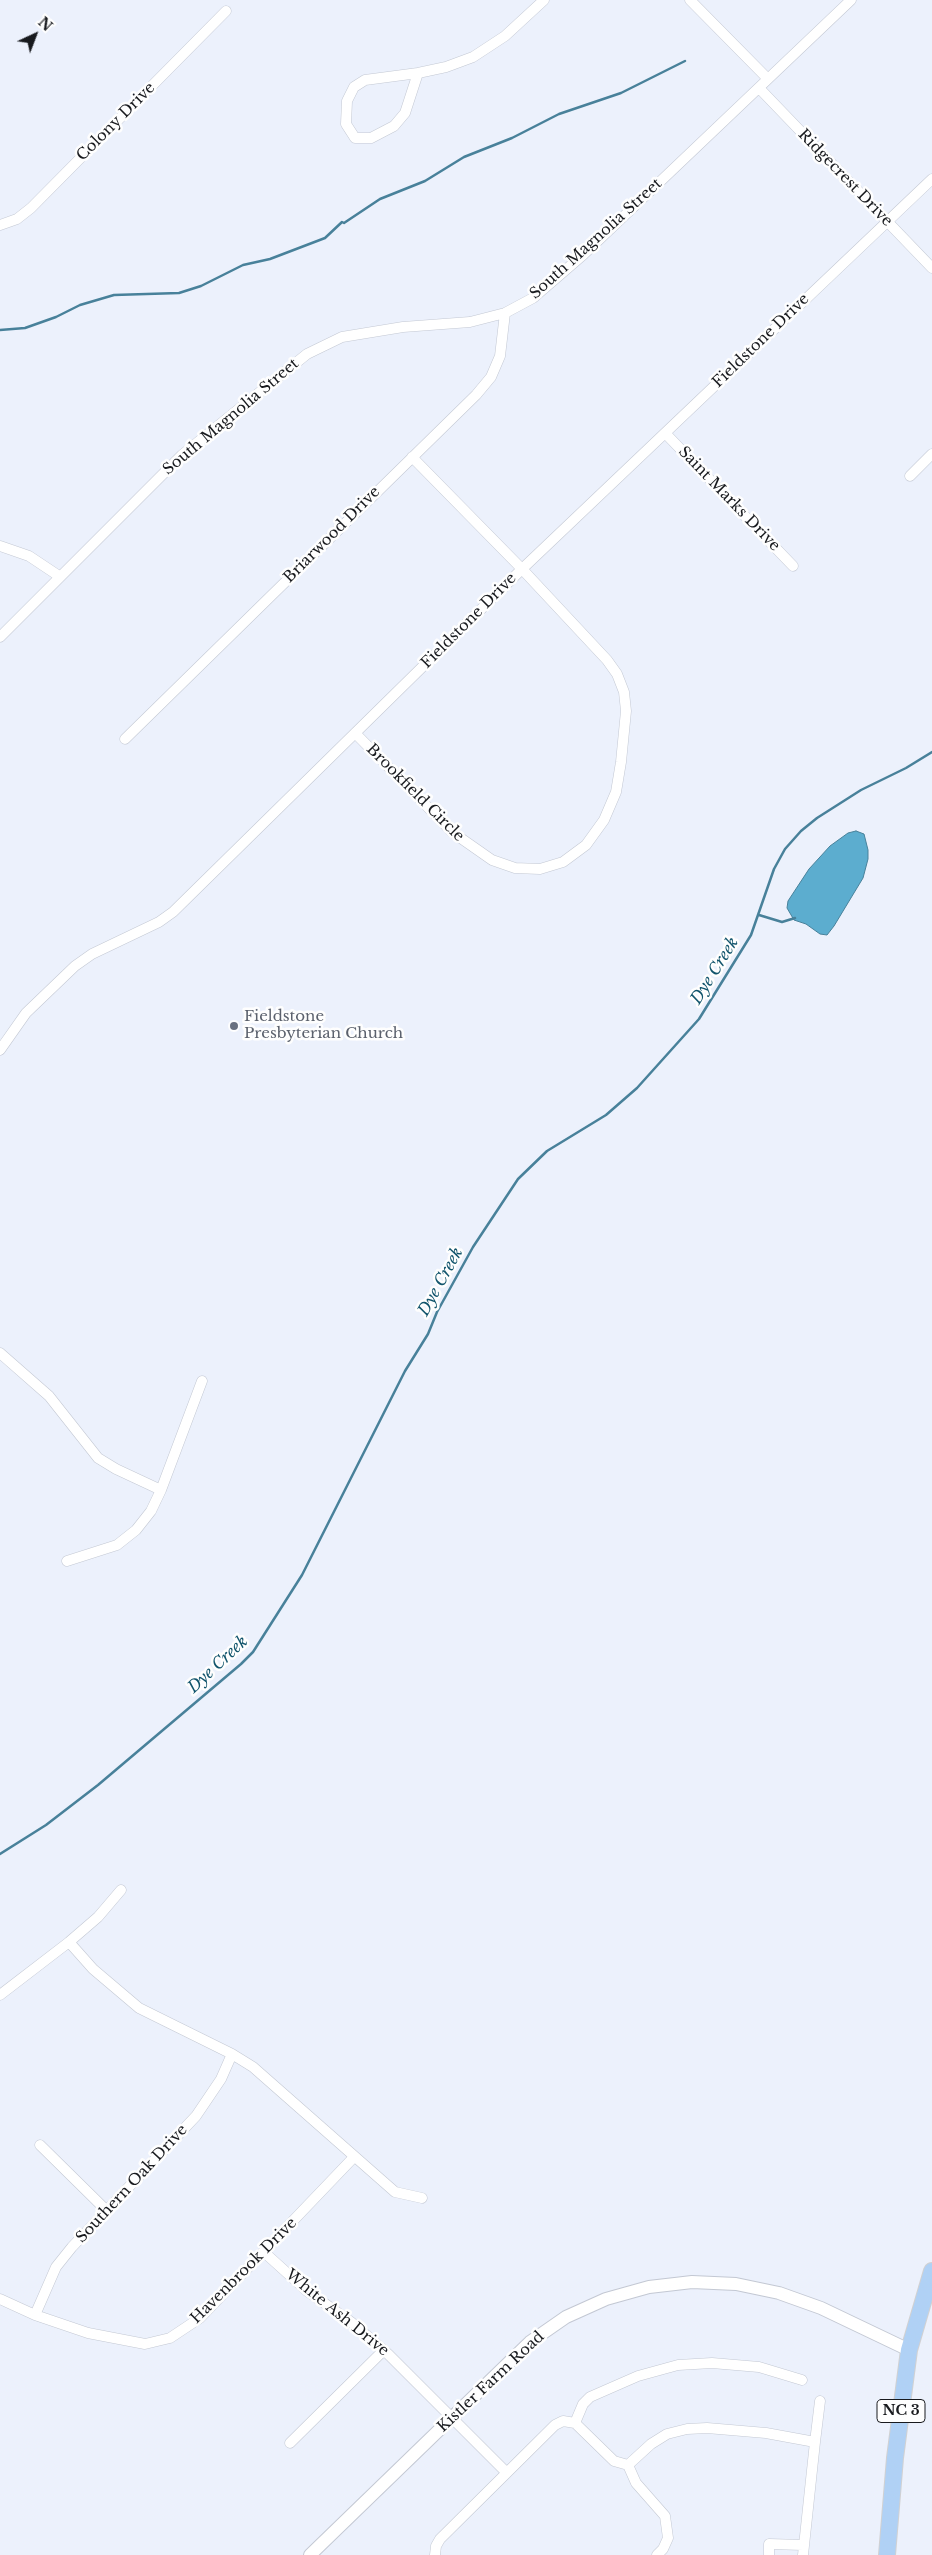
<!DOCTYPE html>
<style>
body{margin:0}
#map{position:relative;width:932px;height:2555px;overflow:hidden;background:#ecf1fc;font-family:"Libre Baskerville",serif}
canvas{display:block}
.north{position:absolute;left:10px;top:10px;width:50px;height:50px;-webkit-text-stroke:4px #fefefe;paint-order:stroke;rotate:43deg;font-size:14px;font-weight:700;line-height:20px;text-align:center;color:#181a1e}
.north::after{content:'';display:block;margin:auto;width:18px;height:22px;background:#181a1e;clip-path:polygon(50% 0,100% 100%,50% 72%,0 100%)}
</style>
<div id="map">
<canvas width="932" height="2555"></canvas>
<div class="north">N</div>
</div>
<script>
const ctx = document.querySelector('canvas').getContext('2d');
ctx.lineJoin = 'round';
function fill(path, color) { ctx.fillStyle = color; ctx.fill(path, 'evenodd'); }
const toPath = rows => new Path2D(rows.map(r => 'M' + r).join(''));
function trace(path, color, width, dash) { ctx.strokeStyle = color; ctx.lineWidth = width; ctx.lineCap = dash ? 'butt' : 'round'; ctx.setLineDash(dash || []); ctx.stroke(path); }
function label(font, color, halo, rows, align = 'center') {
  ctx.font = font + ' "Libre Baskerville",serif'; ctx.lineWidth = 5; ctx.setLineDash([]); ctx.textBaseline = 'middle'; ctx.strokeStyle = halo; ctx.fillStyle = color; for (const [text, x, y, turn = 0] of rows) {
    ctx.save(); ctx.translate(x, y); ctx.rotate((+turn || 0) * Math.PI / 180); ctx.textAlign = isNaN(turn) ? turn : align; if (halo) ctx.strokeText(text, 0, 0); ctx.fillText(text, 0, 0); ctx.restore();
  }
}
const water = toPath([
 [856,831,864,834,868,850,868,859,863,878,834,926,827,935,820,934,806,924,794,920,787,908,788,901,809,869,830,846,848,833,856,831]
]);
const stream = toPath([
 [0,330,25,328,56,317,80,305,114,295,179,293,201,286,243,265,270,259,325,238,342,222,344,223,380,199,425,181,464,157,512,138,559,114,621,93,685,61],
 [759,915,782,922,795,918],
 [0,1854,46,1825,98,1785,241,1664,253,1652,302,1575,405,1371,428,1334,437,1312,473,1247,518,1179,547,1151,606,1115,637,1088,699,1019,751,935,774,869,785,849,801,831,817,818,861,790,906,768,932,752]
]);
const minor = toPath([
 [690,0,768,79],
 [418,73,405,113,394,126,371,138,355,138,346,124,347,101,354,87,365,80,418,73],
 [418,73,446,67,473,57,505,36,544,0],
 [759,88,932,268],
 [0,225,17,219,31,208,226,11],
 [665,433,793,566],
 [910,476,932,454],
 [0,546,29,556,59,576],
 [0,637,182,455,307,354,342,337,403,327,470,322,505,313,533,298,584,254,851,0],
 [355,733,452,832,492,860,515,868,540,869,563,862,586,845,604,820,616,792,621,762,626,711,624,692,617,674,607,660,522,569,412,457],
 [125,739,476,395,491,377,500,356,505,313],
 [0,1050,26,1013,75,966,92,954,159,922,173,912,522,569,932,179],
 [0,1353,49,1396,98,1458,116,1469,161,1490],
 [67,1561,117,1545,136,1530,151,1511,161,1490,202,1381],
 [69,1942,93,1969,139,2008,232,2054,253,2067,395,2192,422,2198],
 [0,1995,69,1942,98,1917,121,1890],
 [40,2145,107,2211],
 [265,2253,307,2291,351,2322,388,2354,506,2472],
 [0,2299,35,2315,88,2333,145,2344,170,2338,200,2318,354,2157],
 [35,2315,56,2267,72,2247,196,2116,221,2079,232,2054],
 [575,2423,583,2404,590,2397,638,2376,678,2365,712,2363,759,2367,802,2380],
 [290,2443,384,2350],
 [628,2465,636,2483,665,2516,668,2538,663,2549,657,2555],
 [435,2555,436,2546,440,2539,555,2425,563,2421,575,2423,614,2461,628,2465,651,2444,667,2434,687,2429,707,2428,766,2433,815,2442,820,2401],
 [769,2555,769,2544,803,2545],
 [803,2555,815,2442]
]);
const tertiary = toPath([
 [310,2555,530,2342,566,2317,606,2299,649,2287,675,2284,692,2282,736,2284,779,2293,821,2308,909,2350]
]);
const primary = toPath([
 [887,2555,895,2458,909,2350,932,2271]
]);
const markers = [
 [234,1026,5,"#6b7280"]
];
const shields = [
 [901,2411,48]
];
const shieldNames = [
 ["NC 3",901,2411]
];
const streetNames = [
 ["Colony Drive",116,122,-45],
 ["Ridgecrest Drive",845,178,46],
 ["South Magnolia Street",596,239,-42],
 ["Fieldstone Drive",761,341,-44],
 ["South Magnolia Street",231,417,-40],
 ["Saint Marks Drive",729,499,46],
 ["Briarwood Drive",332,535,-45],
 ["Fieldstone Drive",469,621,-45],
 ["Brookfield Circle",415,793,45],
 ["Southern Oak Drive",132,2184,-47],
 ["Havenbrook Drive",244,2271,-45],
 ["White Ash Drive",337,2313,39],
 ["Kistler Farm Road",491,2382,-43]
];
const worshipNames = [
 ["Fieldstone",244,1017],
 ["Presbyterian Church",244,1034]
];
const waterNames = [
 ["Dye Creek",715,971,-58],
 ["Dye Creek",441,1282,-61],
 ["Dye Creek",218,1665,-43]
];
fill(water, '#5cadcf');
trace(water, '#48819a', 1);
trace(stream, '#48819a', 2.5);
trace(minor, '#c3c8d3', 11);
trace(tertiary, '#c3c8d3', 14);
trace(primary, '#d1d1d2', 18);
trace(minor, '#fff', 10);
trace(tertiary, '#fff', 12);
trace(primary, '#b0d1f5', 16);
for (const [x, y, r, color] of markers) { const dot = new Path2D(); dot.arc(x, y, r, 0, 2 * Math.PI); ctx.fillStyle = color; ctx.fill(dot); trace(dot, '#fefefe', 2); }
for (const [x, y, w] of shields) { const box = new Path2D(); box.roundRect(x - w / 2, y - 11.5, w, 23, 4); ctx.fillStyle = '#fefefe'; ctx.fill(box); trace(box, '#181a1e', 1); }
label('bold 14px', '#181a1e', null, shieldNames);
label('15px', '#181a1e', '#fefefe', streetNames);
label('15px', '#5b616d', '#fefefe', worshipNames, 'left');
label('italic 16px', '#11546c', '#fefefe', waterNames);
</script>
